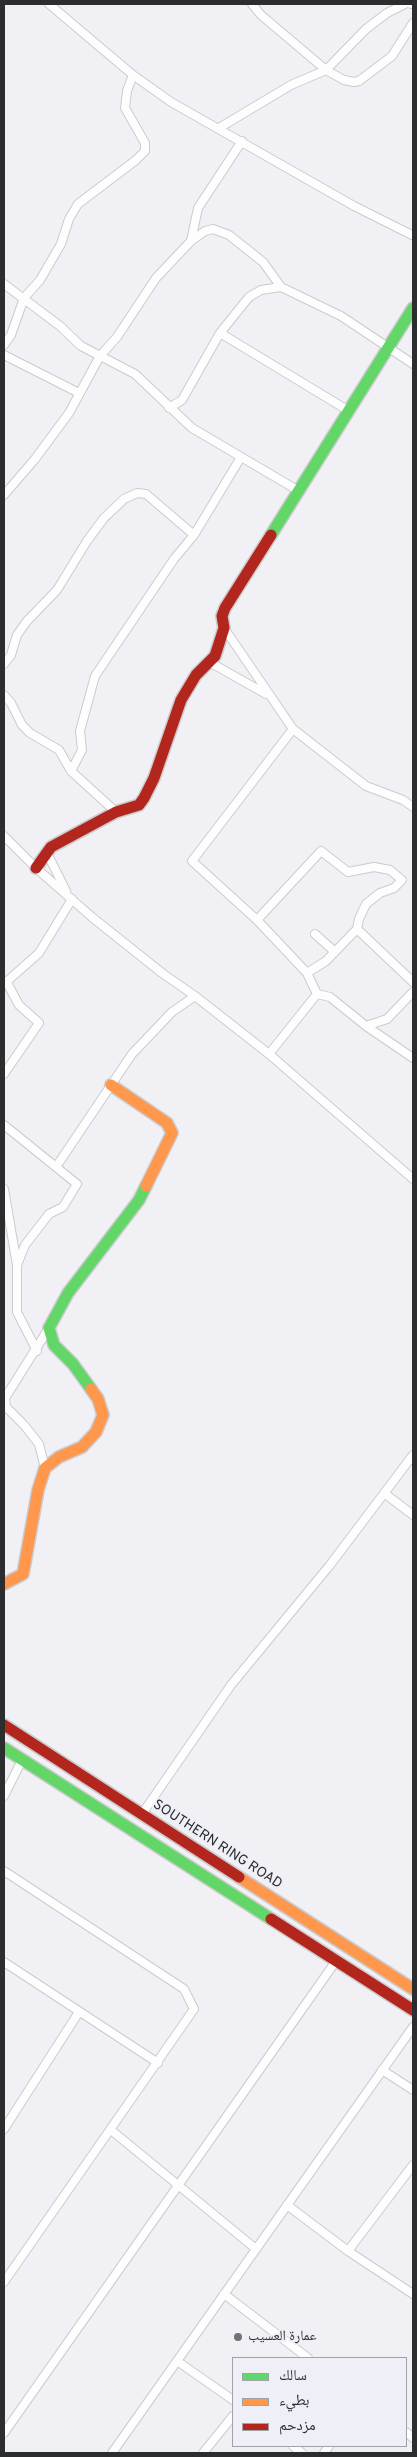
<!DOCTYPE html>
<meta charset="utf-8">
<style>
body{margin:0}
#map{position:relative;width:417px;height:2457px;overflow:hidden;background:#f1f1f5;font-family:Overpass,"Noto Naskh Arabic",sans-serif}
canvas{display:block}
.frame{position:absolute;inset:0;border:5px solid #2c2d2f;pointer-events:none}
.legend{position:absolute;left:232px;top:2357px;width:175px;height:90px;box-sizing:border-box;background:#eff0f7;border:1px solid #a1a2a7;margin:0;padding:6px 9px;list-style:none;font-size:15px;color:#2c2d2f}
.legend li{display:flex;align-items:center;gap:10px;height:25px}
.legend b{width:25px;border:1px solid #a1a2a7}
</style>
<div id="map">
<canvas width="417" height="2457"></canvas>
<div class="frame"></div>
<ul class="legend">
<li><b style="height:6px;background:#63d668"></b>سالك</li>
<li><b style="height:6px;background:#ff974d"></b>بطيء</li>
<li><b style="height:6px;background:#b3261e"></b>مزدحم</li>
</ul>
</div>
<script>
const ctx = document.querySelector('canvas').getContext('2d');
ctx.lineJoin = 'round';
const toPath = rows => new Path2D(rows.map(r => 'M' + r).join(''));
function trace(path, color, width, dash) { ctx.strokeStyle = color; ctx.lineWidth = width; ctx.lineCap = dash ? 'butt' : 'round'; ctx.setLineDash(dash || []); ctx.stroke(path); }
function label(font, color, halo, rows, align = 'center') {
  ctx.font = font + ' Overpass,"Noto Naskh Arabic",sans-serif'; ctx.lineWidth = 4; ctx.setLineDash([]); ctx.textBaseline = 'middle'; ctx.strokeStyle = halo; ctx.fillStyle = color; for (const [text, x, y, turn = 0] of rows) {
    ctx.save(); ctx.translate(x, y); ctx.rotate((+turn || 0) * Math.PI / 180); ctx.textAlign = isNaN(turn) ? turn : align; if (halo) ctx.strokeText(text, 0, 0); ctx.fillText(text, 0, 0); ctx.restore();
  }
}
const street = toPath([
 [49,4,133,75,171,102,354,206,412,235],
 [252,4,261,15,326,70,344,80,354,82,359,81,392,56,413,23],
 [411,4,413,4],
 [219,128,291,85,326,70,366,29,387,13,405,4],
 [191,241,198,208,242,141],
 [4,284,60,326,81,346,135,374,192,428,299,491],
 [220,333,349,411],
 [4,345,11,335,24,298,40,280,61,244,69,219,78,204,136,160,145,151,145,143,125,108,127,91,133,75],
 [4,355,79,393],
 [169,408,182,400,220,333,249,297,261,290,281,287],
 [4,495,35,459,69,413,100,356,117,337,156,278,191,241,205,231,213,229,229,235,263,262,281,287,341,316,413,364],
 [224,628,293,729,366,786,403,800,413,807],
 [211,663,266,694],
 [4,664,11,655,17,635,27,621,57,590,87,541,104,518,124,499,137,493,146,494,194,535],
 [4,695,11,703,22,725,30,733,59,750,71,771,116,812],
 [71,771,82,750,80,731,95,676,174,559,194,535,241,457],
 [4,836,36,868,93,918,162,973,195,996,269,1054,413,1179],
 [47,853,66,891],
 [257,920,321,851,348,872,374,867,390,870,402,880,394,888,380,893,366,904,359,919,357,929,326,961,307,973],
 [357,929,413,982],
 [315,934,335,952],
 [4,984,39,953,72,899],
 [317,994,330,997,366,1026,387,1019,413,992],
 [366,1026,413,1058],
 [269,1054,317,994,307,973,257,920,192,861,293,729],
 [4,1074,39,1023,19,1005,6,981],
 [4,1125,77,1184,63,1207,49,1214,25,1245,17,1265,17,1312,37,1351],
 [56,1167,132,1054,172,1012,195,996],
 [4,1189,17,1265],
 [45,1468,39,1444,24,1425,6,1407,5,1398,49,1328],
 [384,1493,413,1515],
 [4,1796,22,1760],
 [142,1814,231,1685,330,1565,413,1455],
 [4,1871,184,1989,194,2009,4,2282],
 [4,1962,158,2063],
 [382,2070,413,2090],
 [4,2129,79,2012],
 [111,2130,256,2249],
 [287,2205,348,2251,413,2165],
 [348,2251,413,2294],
 [224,2294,308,2358],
 [177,2361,233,2400],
 [406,2432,413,2438],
 [4,2433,336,1961],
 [293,2446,302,2453],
 [112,2453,413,2027],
 [203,2453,233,2416],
 [324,2453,329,2446]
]);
const fast = toPath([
 [271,535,413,308],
 [91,1389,73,1364,54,1345,49,1328,68,1293,139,1200,146,1186],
 [4,1748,271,1919]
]);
const slow = toPath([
 [111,1085,167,1123,172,1133,146,1186],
 [4,1584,23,1574,38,1490,45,1468,59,1457,82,1447,96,1432,103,1415,98,1399,91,1389],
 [239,1877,413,1989]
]);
const jam = toPath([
 [36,868,51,847,116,812,139,805,144,798,154,778,181,700,196,675,215,656,224,628,222,616,225,608,271,535],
 [4,1725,239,1877],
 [271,1919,413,2010]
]);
const markers = [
 [238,2337,5,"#717274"]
];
const streetNames = [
 ["SOUTHERN RING ROAD",217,1845,33]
];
const poiNames = [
 ["عمارة العسيب",248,2337]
];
trace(street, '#cbcbce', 10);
trace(fast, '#cbcbce', 14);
trace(slow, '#cbcbce', 14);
trace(jam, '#cbcbce', 14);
trace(street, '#fdfdfe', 8);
trace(fast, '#63d668', 11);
trace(slow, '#ff974d', 11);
trace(jam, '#b3261e', 11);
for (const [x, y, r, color] of markers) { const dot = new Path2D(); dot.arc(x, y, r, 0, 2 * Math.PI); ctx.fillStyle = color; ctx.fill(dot); trace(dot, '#eff0f7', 2); }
label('14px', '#2c2d2f', '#eff0f7', streetNames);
label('14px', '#2c2d2f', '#eff0f7', poiNames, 'left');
</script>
